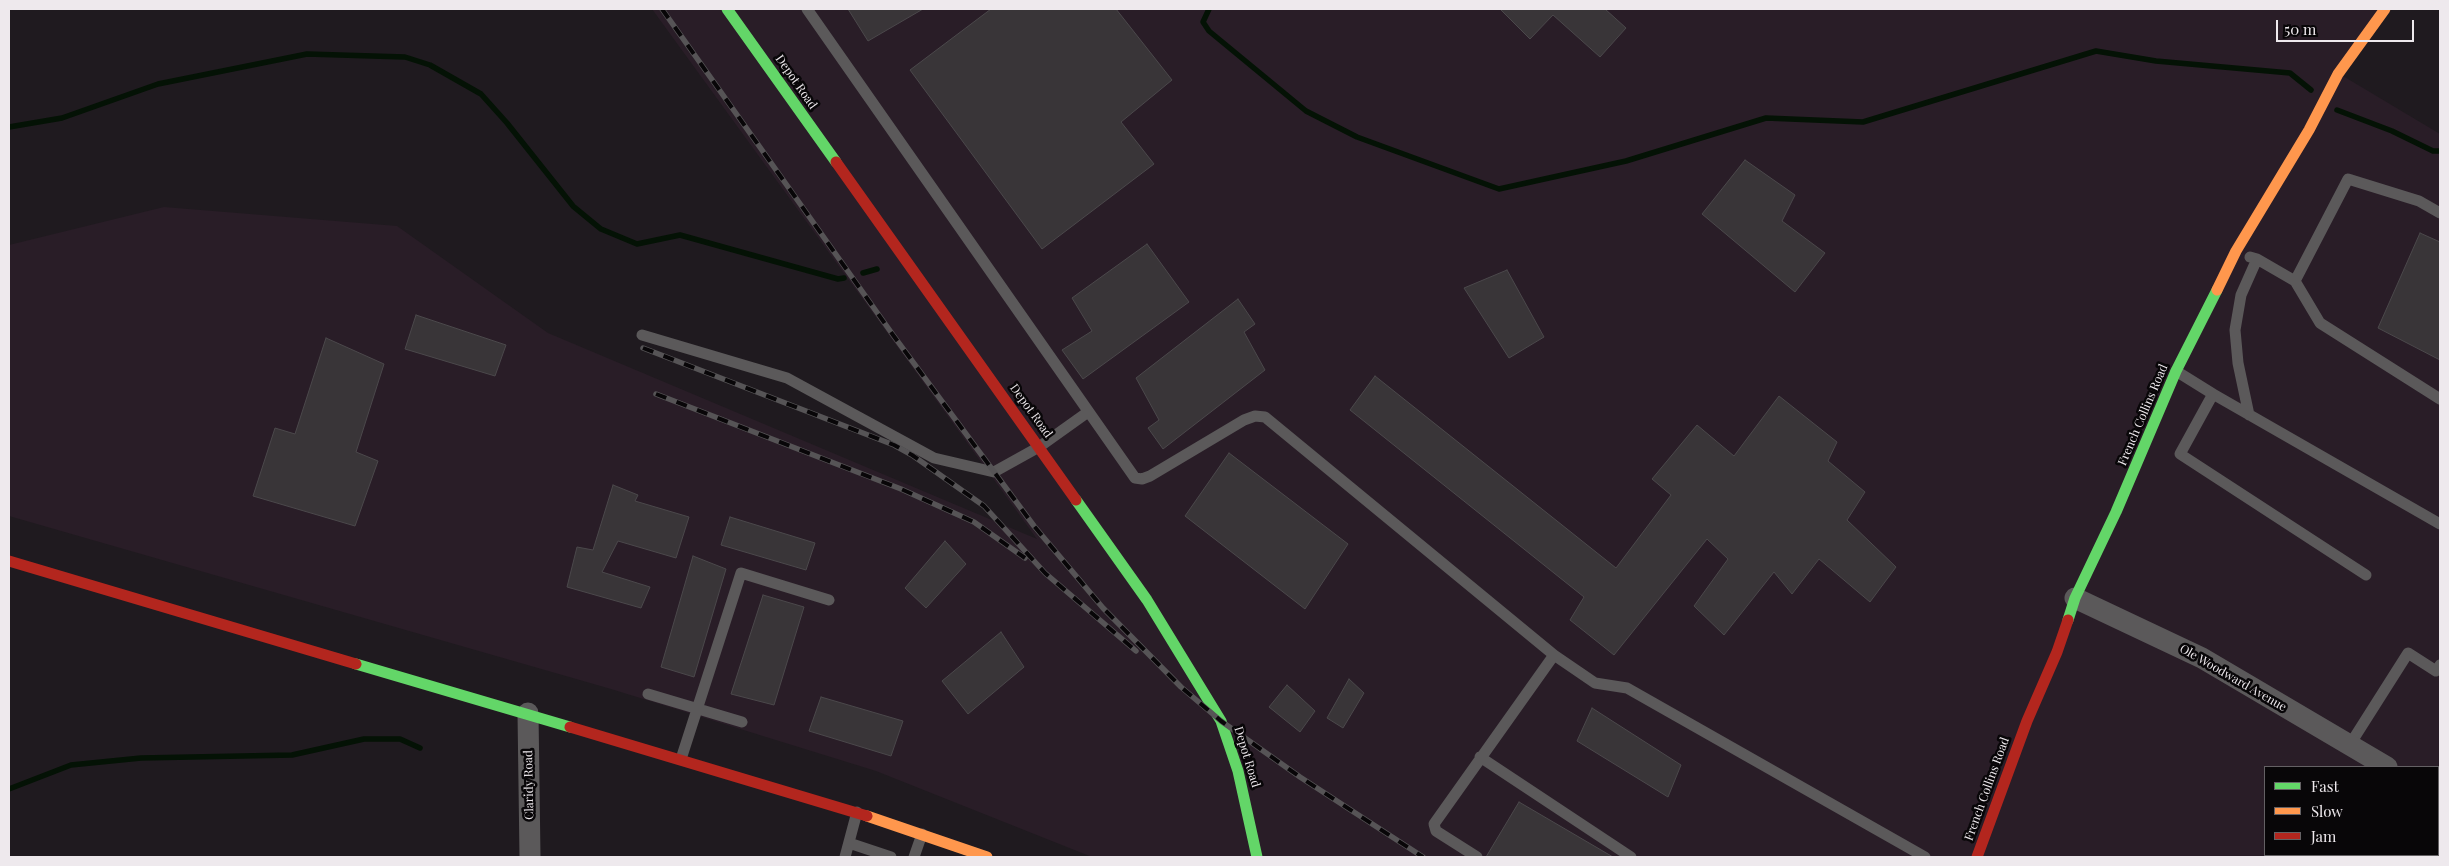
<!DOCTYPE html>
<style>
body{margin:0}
#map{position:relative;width:2449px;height:866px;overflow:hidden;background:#1f1a1f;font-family:"Playfair Display",serif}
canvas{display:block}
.frame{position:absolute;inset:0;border:10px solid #eee9ed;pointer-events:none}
.legend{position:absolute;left:2264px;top:766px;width:175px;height:90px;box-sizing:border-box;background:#080608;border:1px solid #646164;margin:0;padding:6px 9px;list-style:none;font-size:15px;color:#eee9ed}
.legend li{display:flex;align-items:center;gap:10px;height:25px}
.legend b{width:25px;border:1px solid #646164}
.scale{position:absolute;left:2276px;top:20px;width:138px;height:22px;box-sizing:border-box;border:2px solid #eee9ed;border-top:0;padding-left:6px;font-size:15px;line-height:18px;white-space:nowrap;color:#eee9ed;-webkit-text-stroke:4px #080608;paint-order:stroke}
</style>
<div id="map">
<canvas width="2449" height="866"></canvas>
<div class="frame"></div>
<ul class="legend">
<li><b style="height:6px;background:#63d668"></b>Fast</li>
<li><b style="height:6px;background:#ff974d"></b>Slow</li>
<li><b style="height:6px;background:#b3261e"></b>Jam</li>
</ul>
<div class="scale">50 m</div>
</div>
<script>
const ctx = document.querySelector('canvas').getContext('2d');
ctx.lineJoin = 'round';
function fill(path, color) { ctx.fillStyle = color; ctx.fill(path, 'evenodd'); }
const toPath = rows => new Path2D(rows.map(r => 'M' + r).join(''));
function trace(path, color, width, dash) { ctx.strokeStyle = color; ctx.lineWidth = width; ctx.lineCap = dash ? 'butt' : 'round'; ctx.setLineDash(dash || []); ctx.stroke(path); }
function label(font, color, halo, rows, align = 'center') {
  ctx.font = font + ' "Playfair Display",serif'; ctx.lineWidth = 5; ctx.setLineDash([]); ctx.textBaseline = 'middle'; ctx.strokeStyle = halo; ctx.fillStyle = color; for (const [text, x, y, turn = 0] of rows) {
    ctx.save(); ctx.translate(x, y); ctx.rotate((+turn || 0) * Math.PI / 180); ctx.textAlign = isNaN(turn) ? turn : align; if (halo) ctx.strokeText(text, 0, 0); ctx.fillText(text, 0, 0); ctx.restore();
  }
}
const built = toPath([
 [652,9,2385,9,2338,73,2440,134,2440,857,1092,857,876,771,611,689,9,516,9,245,164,207,397,226,548,333,1037,539],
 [2265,767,2438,767,2438,855,2265,855]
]);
const stream = toPath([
 [1209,9,1203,22,1209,31,1306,111,1357,137,1499,189,1626,161,1766,118,1863,122,2096,51,2156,61,2290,73,2311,90],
 [2337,110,2392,131,2433,151,2440,151],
 [9,127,62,118,158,84,307,54,405,57,430,65,481,94,507,123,573,206,601,229,637,244,680,235,838,279,844,278],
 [863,273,877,269],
 [9,789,71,765,141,758,292,755,364,739,400,739,420,748]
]);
const building = toPath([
 [848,9,923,9,868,41,848,9],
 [991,9,1116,9,1172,80,1121,122,1154,164,1042,249,910,70,991,9],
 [1500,9,1605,9,1626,28,1600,57,1553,15,1530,39,1500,9],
 [1745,160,1795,195,1782,221,1825,253,1795,292,1702,214,1745,160],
 [2420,233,2440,242,2440,360,2378,328,2420,233],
 [1147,244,1189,302,1083,379,1062,350,1092,331,1072,298,1147,244],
 [1507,270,1544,337,1509,358,1464,288,1507,270],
 [1238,299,1255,324,1244,332,1265,370,1163,449,1148,428,1159,420,1136,378,1238,299],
 [416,315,506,345,495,376,405,349,416,315],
 [326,338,384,364,356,452,378,461,355,526,253,496,275,428,295,434,326,338],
 [1375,376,1616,568,1671,495,1652,479,1697,425,1734,456,1779,396,1837,442,1828,461,1865,492,1847,520,1896,567,1870,602,1819,559,1792,594,1774,572,1724,635,1694,606,1728,559,1707,539,1614,655,1570,620,1584,597,1350,410,1375,376],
 [1229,453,1348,544,1305,609,1185,516,1229,453],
 [613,485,638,495,635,501,689,517,676,558,618,541,602,572,650,587,641,608,567,587,577,547,593,550,613,485],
 [730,517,815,543,806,570,721,545,730,517],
 [945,541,966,564,926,608,905,588,945,541],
 [693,556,726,569,694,677,661,667,693,556],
 [763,595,804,607,774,705,731,694,763,595],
 [1001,632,1024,667,968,714,942,681,1001,632],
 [1349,679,1364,693,1343,728,1327,718,1349,679],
 [1287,685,1315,711,1300,732,1269,707,1287,685],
 [821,697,903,721,891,756,809,731,821,697],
 [1592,708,1681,765,1668,797,1577,741,1592,708],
 [1519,802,1613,857,1486,857,1519,802]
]);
const lane = toPath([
 [807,9,1135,478,1142,479,1150,476,1244,420,1255,416,1265,417,1554,655],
 [2257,259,2295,281,2320,323,2440,399],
 [2295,281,2348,179,2419,201,2440,213],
 [642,335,787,378,934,458,994,472,1039,447,1088,412],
 [2176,371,2213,394,2180,454,2366,575],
 [2213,394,2440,524],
 [2249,415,2238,363,2235,330,2241,295,2257,259,2250,257],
 [648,694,742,722],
 [2349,746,2408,653,2436,671,2440,665],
 [1480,757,1631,857],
 [681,759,741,573,829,600],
 [849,843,891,857],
 [845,857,857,812],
 [914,857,922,834],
 [1477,857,1436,831,1434,824,1554,655,1595,683,1627,688,1925,857]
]);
const street = toPath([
 [2075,598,2202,658,2387,767],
 [528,713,530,857],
 [2438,797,2440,798]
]);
const fast = toPath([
 [727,9,836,162],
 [1076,500,1147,600,1221,721,1238,771,1257,857],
 [2068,620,2075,598,2116,512,2176,371,2217,290],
 [356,664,570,727]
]);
const slow = toPath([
 [2217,290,2236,251,2309,130,2338,74,2385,9],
 [867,816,987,857]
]);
const jam = toPath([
 [836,162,1076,500],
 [9,561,356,664],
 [570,727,867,816],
 [1977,857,2027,721,2057,652,2068,620]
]);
const rail = toPath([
 [662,9,893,335,1034,526,1103,608,1181,687,1221,721,1300,777,1423,857],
 [643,348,894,445,912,455,984,506,1045,573,1136,651],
 [656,394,901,489,974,522,1025,558]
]);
const streetNames = [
 ["Depot Road",796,82,55],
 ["Depot Road",1031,411,54],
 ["French Collins Road",2143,415,-67],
 ["Ole Woodward Avenue",2233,678,30],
 ["Depot Road",1247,757,73],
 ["Claridy Road",529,785,-91],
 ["French Collins Road",1987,789,-70]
];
fill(built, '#291d27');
trace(stream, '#041205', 5.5);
fill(building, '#393538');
trace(building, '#4b484b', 1);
trace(lane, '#5b595a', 11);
trace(street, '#5b595a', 21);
trace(fast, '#63d668', 11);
trace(slow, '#ff974d', 11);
trace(jam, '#b3261e', 11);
trace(rail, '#565456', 5.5);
trace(rail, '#080608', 4, [11]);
label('12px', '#eee9ed', '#080608', streetNames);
</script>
